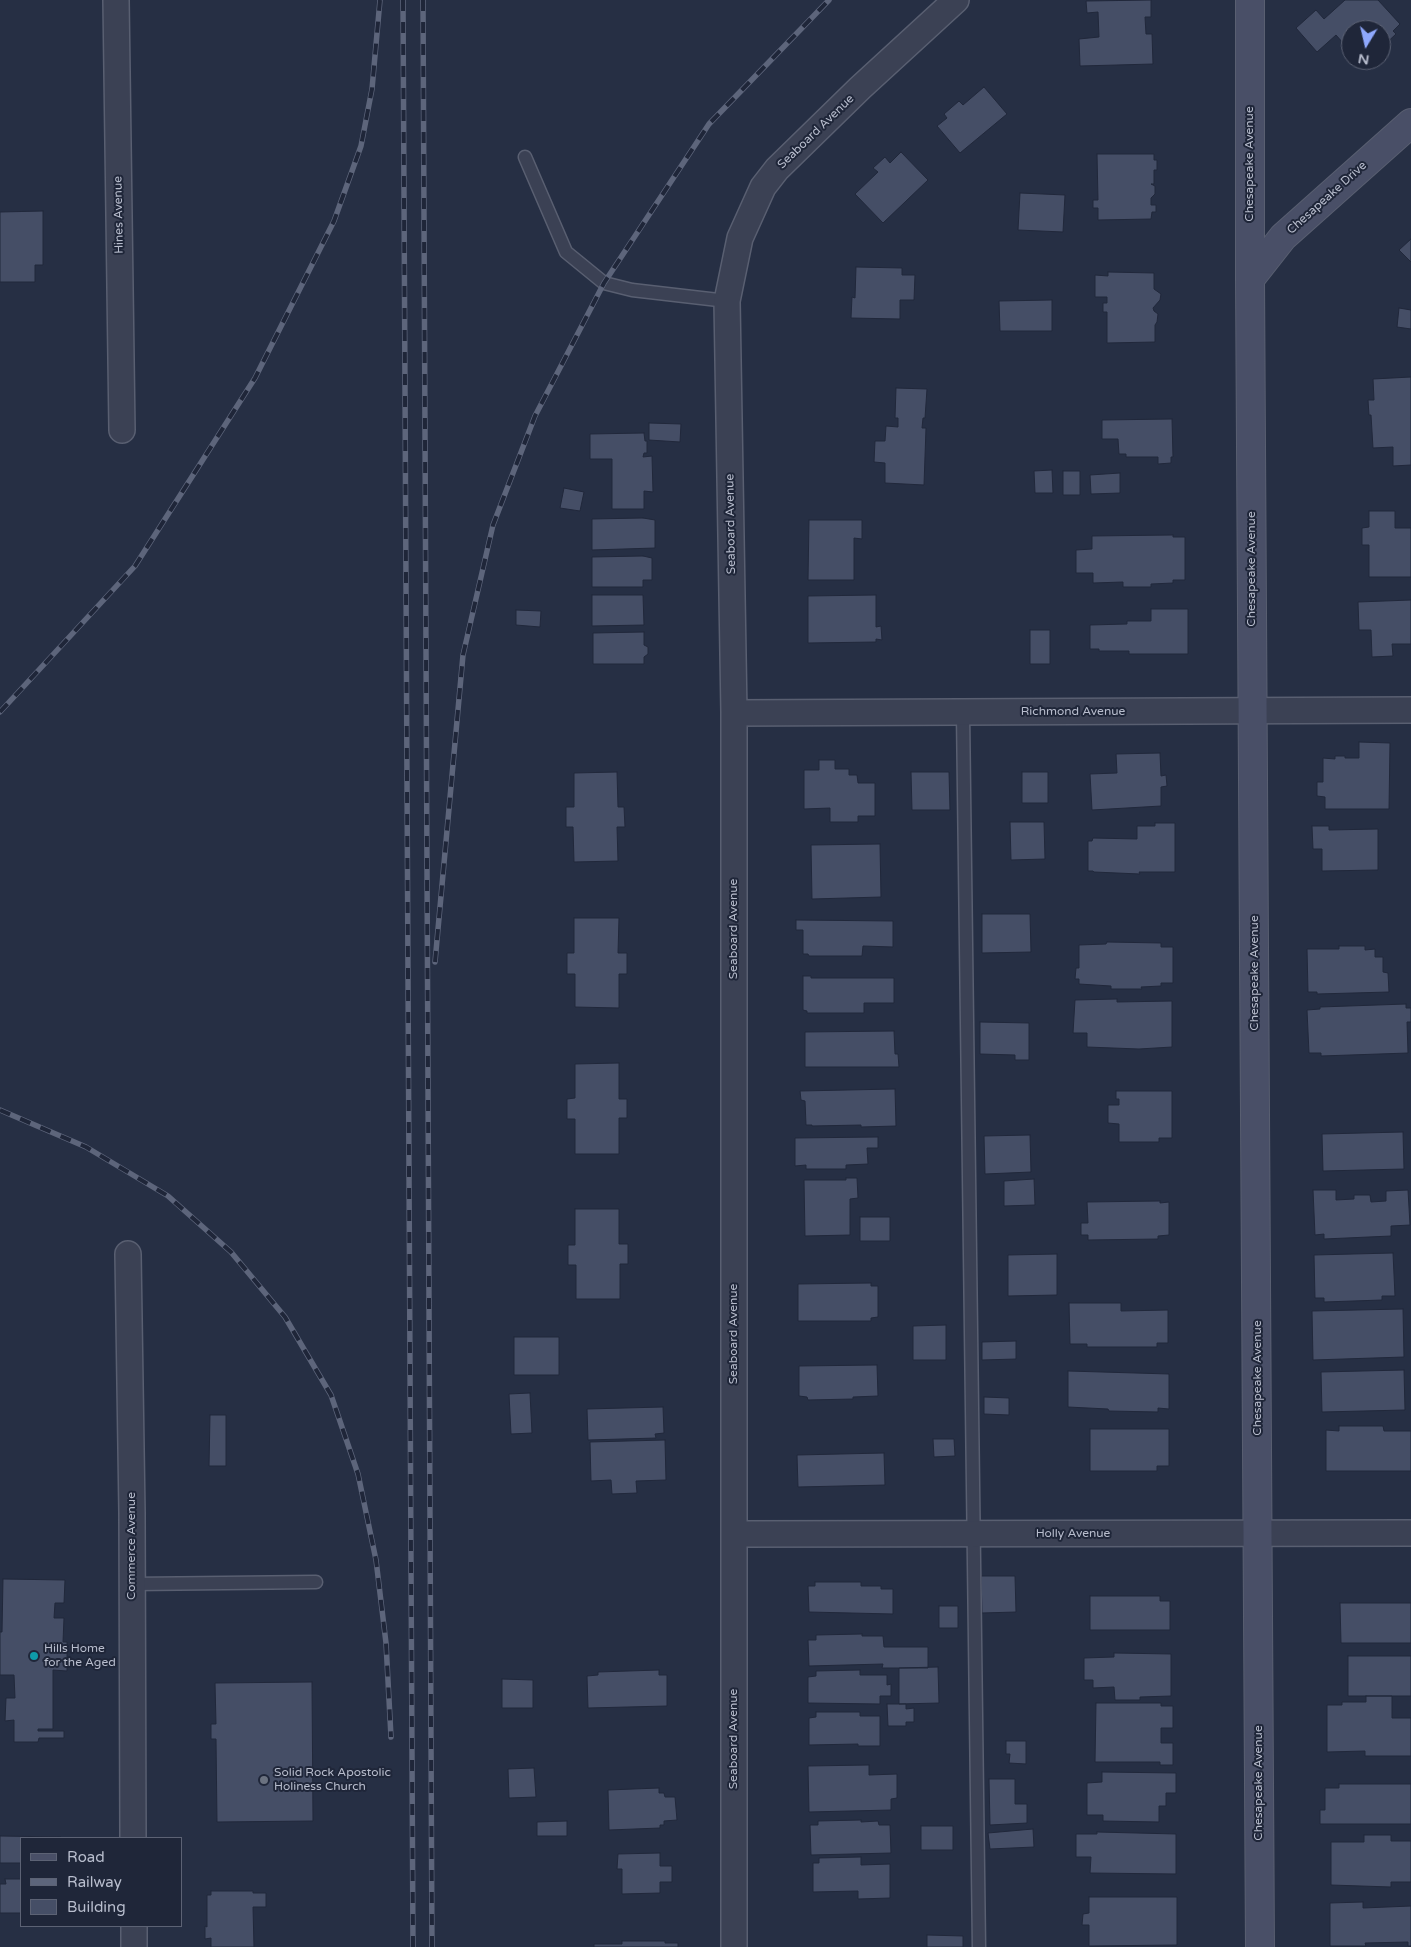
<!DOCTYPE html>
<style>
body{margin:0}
#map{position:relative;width:1411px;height:1947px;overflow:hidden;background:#262f44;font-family:"Varela Round",sans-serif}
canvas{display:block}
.legend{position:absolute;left:20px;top:1837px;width:162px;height:90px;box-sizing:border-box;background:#1f2639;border:1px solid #5c6274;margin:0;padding:6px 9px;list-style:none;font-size:15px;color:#b8bdcd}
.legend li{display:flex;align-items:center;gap:10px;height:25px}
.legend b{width:25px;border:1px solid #5c6274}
.north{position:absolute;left:1341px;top:20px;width:50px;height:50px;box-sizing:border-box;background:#1f2639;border:1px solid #5c6274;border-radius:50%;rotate:189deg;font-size:14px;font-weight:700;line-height:20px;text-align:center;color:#b8bdcd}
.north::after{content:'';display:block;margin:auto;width:18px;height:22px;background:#8fa8fc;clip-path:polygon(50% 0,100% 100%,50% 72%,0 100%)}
</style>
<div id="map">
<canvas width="1411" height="1947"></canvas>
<ul class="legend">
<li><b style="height:6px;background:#494f67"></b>Road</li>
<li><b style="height:6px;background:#5d657b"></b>Railway</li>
<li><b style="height:14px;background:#454e66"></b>Building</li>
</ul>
<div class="north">N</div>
</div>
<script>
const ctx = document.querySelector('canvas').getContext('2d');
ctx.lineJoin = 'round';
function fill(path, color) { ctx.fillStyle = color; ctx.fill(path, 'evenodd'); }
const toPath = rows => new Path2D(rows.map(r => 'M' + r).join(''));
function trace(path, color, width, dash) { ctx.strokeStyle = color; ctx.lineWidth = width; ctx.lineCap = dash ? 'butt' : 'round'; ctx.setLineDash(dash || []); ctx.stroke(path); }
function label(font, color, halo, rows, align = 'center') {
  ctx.font = font + ' "Varela Round",sans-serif'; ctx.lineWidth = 4; ctx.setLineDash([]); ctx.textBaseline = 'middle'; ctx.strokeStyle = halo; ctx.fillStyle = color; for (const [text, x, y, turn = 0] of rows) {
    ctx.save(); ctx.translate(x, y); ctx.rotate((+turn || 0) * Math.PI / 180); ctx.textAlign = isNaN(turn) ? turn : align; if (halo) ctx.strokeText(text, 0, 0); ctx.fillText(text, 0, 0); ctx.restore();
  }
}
const building = toPath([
 [1151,0,1151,17,1145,17,1146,34,1152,34,1153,64,1080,66,1079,39,1099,37,1098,12,1087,13,1086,1,1151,0],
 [1345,0,1378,0,1400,24,1393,31,1396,34,1381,48,1381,30,1351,30,1351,60,1367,60,1358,68,1347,55,1351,52,1336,35,1317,52,1296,28,1316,10,1324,19,1345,0],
 [984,87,1007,114,960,153,937,126,947,118,944,114,959,101,963,105,984,87],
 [901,152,928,180,883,223,855,194,878,172,873,168,885,157,890,163,901,152],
 [1097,154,1154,154,1154,160,1157,160,1157,170,1154,170,1154,184,1151,184,1155,186,1155,194,1151,198,1151,205,1156,205,1156,212,1152,212,1151,219,1098,220,1098,208,1093,208,1093,200,1098,200,1097,154],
 [1020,193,1065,195,1063,232,1018,230,1020,193],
 [43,211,43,265,35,265,35,282,0,282,0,212,43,211],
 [1411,239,1411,262,1399,250,1411,239],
 [856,267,902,268,902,275,915,275,914,300,900,300,900,319,851,318,852,297,855,298,856,267],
 [1108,272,1154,273,1154,289,1161,294,1160,300,1153,308,1154,311,1158,314,1157,322,1155,325,1155,342,1107,343,1107,312,1103,312,1103,303,1107,303,1107,297,1095,297,1095,275,1108,276,1108,272],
 [1052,300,1052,331,1000,331,999,301,1052,300],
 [1399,308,1411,310,1411,329,1397,327,1399,308],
 [1411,377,1411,465,1393,466,1393,447,1373,448,1371,415,1369,415,1368,400,1374,400,1373,379,1411,377],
 [896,388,927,389,925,418,923,418,922,428,926,428,924,485,885,483,885,463,874,462,875,441,885,441,886,426,898,427,898,418,895,418,896,388],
 [1172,419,1173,457,1171,457,1171,463,1158,464,1158,457,1126,457,1126,454,1119,454,1118,439,1102,439,1102,420,1172,419],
 [649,423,681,424,680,442,649,440,649,423],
 [644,433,645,441,647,441,647,453,644,453,643,457,652,456,653,492,644,491,644,509,612,509,612,459,590,459,590,434,644,433],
 [1052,470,1053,493,1035,493,1034,471,1052,470],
 [1063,471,1080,471,1080,495,1063,495,1063,471],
 [1120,473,1120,493,1091,494,1090,475,1120,473],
 [564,488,584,492,580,511,560,508,564,488],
 [1369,511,1395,511,1395,528,1411,528,1411,577,1369,577,1369,545,1362,545,1362,528,1369,527,1369,511],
 [643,518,655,520,655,548,592,550,592,519,643,518],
 [809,520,862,520,862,539,854,538,854,580,808,580,809,520],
 [1173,535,1173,537,1185,537,1185,580,1173,580,1173,583,1151,584,1151,587,1123,587,1123,582,1093,583,1093,573,1076,573,1076,550,1092,549,1092,536,1173,535],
 [643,556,652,558,652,580,643,580,643,587,592,587,592,557,643,556],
 [592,595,643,595,644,625,592,626,592,595],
 [876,595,876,627,881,626,882,640,876,639,876,642,808,643,808,596,876,595],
 [1411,600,1411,644,1392,644,1393,656,1372,657,1371,630,1359,630,1358,602,1411,600],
 [1151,609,1188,609,1188,654,1129,654,1129,651,1099,651,1099,649,1090,649,1090,625,1127,624,1127,621,1151,621,1151,609],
 [516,610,541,611,540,627,516,625,516,610],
 [1030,630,1050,630,1050,664,1030,664,1030,630],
 [644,632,644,645,648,647,648,654,644,657,644,664,593,664,593,633,644,632],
 [1359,742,1390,743,1389,809,1325,809,1325,797,1317,796,1317,782,1323,782,1323,758,1335,759,1335,756,1345,756,1345,758,1359,758,1359,742],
 [1160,753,1161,776,1166,775,1167,786,1161,787,1161,806,1092,810,1090,774,1117,773,1116,754,1160,753],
 [819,760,835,760,835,769,849,769,849,775,857,775,858,783,875,783,875,816,858,816,858,822,830,822,830,808,804,809,804,770,819,770,819,760],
 [617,772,618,807,624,807,625,827,617,827,618,861,574,862,573,827,566,827,566,807,574,807,574,773,617,772],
 [911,772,949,772,950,810,912,810,911,772],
 [1022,772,1048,772,1048,803,1022,803,1022,772],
 [1010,822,1044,822,1045,859,1011,860,1010,822],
 [1155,823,1175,823,1175,872,1139,872,1140,874,1094,872,1093,871,1088,871,1088,841,1092,841,1093,838,1137,839,1137,826,1155,826,1155,823],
 [1312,826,1329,826,1329,830,1378,829,1378,870,1322,871,1322,849,1313,849,1312,826],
 [880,844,881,897,812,899,811,845,880,844],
 [982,914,1030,914,1031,952,982,953,982,914],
 [574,918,619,918,618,953,627,953,627,974,619,974,619,1008,575,1007,575,974,567,974,567,953,574,953,574,918],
 [796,920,893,921,893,947,863,946,862,956,809,956,808,954,803,954,803,930,796,930,796,920],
 [1107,942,1161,943,1161,947,1173,947,1173,983,1161,983,1161,986,1141,987,1142,989,1111,989,1111,986,1079,984,1079,979,1075,979,1076,968,1079,968,1079,945,1106,944,1107,942],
 [1339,946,1365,946,1365,950,1375,949,1375,957,1383,957,1383,972,1388,973,1389,992,1317,994,1317,992,1308,992,1307,949,1339,949,1339,946],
 [803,976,811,976,811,978,894,978,894,1003,864,1003,864,1013,807,1013,807,1011,803,1010,803,976],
 [1117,999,1117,1002,1172,1001,1172,1047,1139,1049,1087,1047,1087,1033,1073,1033,1075,1000,1117,999],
 [1406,1004,1406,1008,1411,1008,1411,1022,1407,1022,1408,1053,1321,1056,1321,1053,1309,1053,1307,1010,1320,1009,1320,1007,1406,1004],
 [980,1022,1029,1023,1029,1060,1015,1060,1015,1055,980,1054,980,1022],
 [894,1031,895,1054,898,1054,899,1067,805,1067,805,1032,894,1031],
 [619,1063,619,1099,627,1099,627,1118,619,1118,619,1154,575,1154,575,1119,567,1119,567,1099,575,1098,575,1064,619,1063],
 [895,1089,896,1126,861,1127,861,1125,812,1126,812,1125,806,1125,805,1101,801,1100,800,1091,895,1089],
 [1116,1091,1172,1091,1172,1138,1159,1138,1159,1142,1119,1142,1119,1124,1108,1123,1108,1105,1119,1105,1119,1099,1116,1099,1116,1091],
 [1403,1132,1404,1169,1323,1171,1322,1134,1403,1132],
 [1030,1135,1031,1172,985,1174,984,1136,1030,1135],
 [878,1137,878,1148,867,1148,868,1164,846,1165,846,1169,806,1169,806,1165,795,1166,795,1138,878,1137],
 [846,1178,857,1178,858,1198,850,1199,850,1235,805,1236,804,1180,846,1180,846,1178],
 [1034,1179,1035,1205,1004,1206,1004,1181,1034,1179],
 [1313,1190,1336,1190,1336,1200,1354,1199,1354,1195,1370,1195,1371,1202,1386,1201,1386,1191,1408,1190,1410,1225,1391,1226,1391,1236,1324,1239,1324,1234,1315,1235,1313,1190],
 [1160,1201,1160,1203,1169,1202,1169,1235,1158,1236,1158,1239,1088,1240,1088,1235,1081,1235,1081,1223,1088,1223,1087,1202,1160,1201],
 [575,1209,619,1209,619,1244,628,1244,628,1264,620,1264,620,1299,576,1299,576,1265,568,1265,568,1245,575,1245,575,1209],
 [860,1217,890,1217,890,1241,860,1241,860,1217],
 [1393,1253,1395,1296,1382,1296,1382,1300,1324,1302,1324,1298,1315,1298,1314,1255,1393,1253],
 [1057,1254,1057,1295,1008,1296,1008,1255,1057,1254],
 [871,1283,871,1286,878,1286,878,1317,871,1318,871,1321,798,1321,798,1284,871,1283],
 [1069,1303,1121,1303,1121,1311,1168,1310,1168,1343,1157,1343,1157,1347,1087,1347,1087,1344,1070,1344,1069,1303],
 [1403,1309,1404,1357,1313,1360,1312,1311,1403,1309],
 [946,1325,946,1360,913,1360,913,1326,946,1325],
 [514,1337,559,1337,559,1375,514,1375,514,1337],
 [1016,1341,1016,1359,982,1360,982,1342,1016,1341],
 [877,1365,878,1396,853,1397,853,1399,808,1400,807,1397,799,1396,799,1366,877,1365],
 [1404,1370,1405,1410,1322,1412,1321,1372,1404,1370],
 [1068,1371,1169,1374,1169,1409,1158,1408,1158,1412,1109,1411,1108,1409,1068,1407,1068,1371],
 [530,1393,532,1433,511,1434,509,1394,530,1393],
 [984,1397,1009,1398,1009,1415,984,1414,984,1397],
 [663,1407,664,1433,655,1434,656,1438,588,1440,587,1409,663,1407],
 [210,1415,226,1415,226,1466,209,1466,210,1415],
 [1339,1426,1383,1426,1384,1431,1411,1431,1411,1471,1326,1471,1326,1430,1339,1431,1339,1426],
 [1090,1429,1169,1429,1169,1466,1157,1466,1157,1471,1090,1471,1090,1429],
 [933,1439,954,1439,955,1456,934,1457,933,1439],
 [665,1440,666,1480,636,1481,637,1493,612,1494,611,1480,591,1481,590,1442,665,1440],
 [884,1453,885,1485,798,1487,797,1455,884,1453],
 [981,1576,1015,1576,1016,1612,982,1613,981,1576],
 [3,1579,65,1580,64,1603,55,1603,54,1618,64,1618,63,1642,67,1642,67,1671,53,1670,53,1729,38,1729,38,1731,64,1731,64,1738,39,1738,38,1742,14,1742,14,1720,5,1721,6,1698,15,1698,14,1675,0,1675,0,1632,2,1632,3,1579],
 [815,1582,861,1582,861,1586,881,1586,881,1589,893,1589,893,1614,809,1612,808,1586,815,1586,815,1582],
 [1090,1596,1160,1596,1160,1601,1170,1601,1170,1630,1090,1630,1090,1596],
 [1340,1603,1411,1603,1411,1643,1341,1643,1340,1603],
 [939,1606,958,1606,958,1628,939,1628,939,1606],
 [862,1634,862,1636,883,1636,884,1647,928,1647,928,1668,882,1668,883,1664,809,1666,808,1640,816,1640,816,1635,862,1634],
 [1114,1653,1171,1654,1171,1696,1140,1697,1140,1700,1115,1700,1114,1687,1093,1688,1093,1680,1084,1680,1084,1658,1114,1657,1114,1653],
 [1348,1656,1411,1656,1411,1696,1348,1696,1348,1656],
 [938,1667,939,1703,899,1704,899,1668,938,1667],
 [659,1670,659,1675,667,1675,667,1706,588,1708,587,1676,598,1675,598,1672,659,1670],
 [860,1670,860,1675,887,1675,887,1685,891,1684,891,1696,880,1696,880,1704,808,1703,808,1677,816,1676,816,1671,860,1670],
 [502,1679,533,1680,533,1708,502,1708,502,1679],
 [312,1682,313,1821,217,1822,216,1739,211,1739,211,1724,216,1724,215,1683,312,1682],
 [1366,1696,1392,1696,1392,1718,1411,1718,1411,1756,1365,1756,1365,1751,1327,1752,1327,1705,1342,1705,1342,1702,1366,1702,1366,1696],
 [1096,1703,1161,1703,1161,1706,1173,1706,1173,1728,1161,1728,1161,1743,1173,1743,1173,1765,1160,1765,1160,1762,1095,1762,1096,1703],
 [887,1704,906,1704,906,1709,914,1708,914,1722,906,1722,906,1726,888,1726,887,1704],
 [816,1712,860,1712,860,1716,880,1716,880,1746,858,1746,858,1744,809,1745,809,1718,816,1717,816,1712],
 [1006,1741,1026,1741,1026,1764,1009,1763,1010,1754,1006,1754,1006,1741],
 [869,1765,869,1775,897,1774,897,1798,891,1799,891,1810,809,1812,808,1766,869,1765],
 [534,1768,536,1797,509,1798,508,1769,534,1768],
 [1102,1772,1176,1773,1176,1793,1166,1793,1166,1806,1159,1806,1159,1822,1103,1821,1103,1815,1087,1815,1087,1783,1102,1782,1102,1772],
 [989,1779,1015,1779,1015,1804,1027,1804,1027,1823,990,1825,989,1779],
 [1339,1784,1411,1784,1411,1824,1320,1824,1320,1810,1325,1810,1325,1788,1339,1788,1339,1784],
 [659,1788,659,1793,664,1793,665,1797,675,1797,677,1820,664,1821,664,1825,660,1825,660,1828,609,1830,608,1790,659,1788],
 [861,1820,861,1822,878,1821,879,1825,890,1825,891,1853,811,1855,810,1825,818,1825,818,1821,861,1820],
 [567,1821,567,1836,537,1836,537,1822,567,1821],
 [921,1826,953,1826,953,1850,921,1850,921,1826],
 [1033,1829,1034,1847,990,1849,988,1833,1033,1829],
 [1097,1832,1176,1834,1176,1874,1090,1873,1091,1857,1076,1857,1076,1834,1097,1834,1097,1832],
 [1364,1835,1391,1835,1391,1841,1411,1841,1411,1882,1391,1882,1391,1887,1331,1885,1331,1842,1364,1842,1364,1835],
 [0,1836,61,1837,61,1838,21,1838,21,1863,0,1863,0,1836],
 [660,1853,660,1866,672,1866,672,1882,660,1882,660,1893,622,1894,622,1869,617,1869,618,1854,660,1853],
 [861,1857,861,1865,890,1864,890,1898,858,1899,858,1891,813,1892,813,1863,819,1863,819,1858,861,1857],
 [5,1879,21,1879,21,1913,0,1913,0,1884,6,1884,5,1879],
 [211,1891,253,1891,253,1893,266,1893,266,1907,253,1907,254,1947,211,1947,211,1938,205,1939,205,1926,207,1927,207,1895,211,1895,211,1891],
 [1089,1897,1177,1897,1177,1945,1089,1946,1089,1925,1082,1925,1083,1914,1089,1913,1089,1897],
 [1363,1902,1363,1908,1411,1906,1411,1946,1408,1946,1408,1942,1365,1943,1366,1946,1330,1946,1330,1903,1363,1902],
 [927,1935,963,1936,963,1947,927,1947,927,1935],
 [622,1941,665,1941,665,1943,678,1943,678,1947,594,1947,594,1944,622,1944,622,1941]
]);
const lane = toPath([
 [525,157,566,252,604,283,632,290,727,301],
 [963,713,979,1947],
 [133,1584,316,1582]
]);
const street = toPath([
 [116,0,122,430],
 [734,713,1411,710],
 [128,1254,132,1513,133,1838],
 [734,1534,1411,1533],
 [134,1926,134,1947],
 [734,1947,734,713,727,301,740,238,763,187,777,169,860,88,956,0]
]);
const secondary = toPath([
 [1250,0,1250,279,1260,1947],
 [1250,279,1283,237,1411,123]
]);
const rail = toPath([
 [403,0,413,1947],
 [423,0,432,1947],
 [0,712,135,566,255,378,334,221,361,146,372,89,380,0],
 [435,962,463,655,493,525,535,416,604,283,709,124,829,0],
 [0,1110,86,1147,168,1196,231,1252,285,1317,331,1395,358,1474,376,1560,386,1643,391,1737]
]);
const markers = [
 [34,1656,5,"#0f9aa8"],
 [264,1780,5,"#6b7280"]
];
const streetNames = [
 ["Seaboard Avenue",816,132,-44],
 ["Chesapeake Avenue",1250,164,-90],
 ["Chesapeake Drive",1327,198,-42],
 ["Hines Avenue",119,215,-91],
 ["Seaboard Avenue",731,524,-91],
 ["Chesapeake Avenue",1252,569,-90],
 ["Richmond Avenue",1073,712],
 ["Seaboard Avenue",734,929,-90],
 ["Chesapeake Avenue",1255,973,-90],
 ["Seaboard Avenue",734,1334,-90],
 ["Chesapeake Avenue",1258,1378,-90],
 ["Holly Avenue",1073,1534],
 ["Commerce Avenue",132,1546,-90],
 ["Seaboard Avenue",734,1739,-90],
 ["Chesapeake Avenue",1259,1783,-90]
];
const poiNames = [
 ["Hills Home",44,1649],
 ["for the Aged",44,1663],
 ["Solid Rock Apostolic",274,1773],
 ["Holiness Church",274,1787]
];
fill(building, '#454e66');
trace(building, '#21283b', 1);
trace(lane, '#595f71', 15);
trace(street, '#595f71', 28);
trace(secondary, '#595f71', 30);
trace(lane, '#3b4154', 12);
trace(street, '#3b4154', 25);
trace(secondary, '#494f67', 28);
trace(rail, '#5d657b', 5.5);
trace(rail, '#1f2639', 4, [11]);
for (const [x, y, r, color] of markers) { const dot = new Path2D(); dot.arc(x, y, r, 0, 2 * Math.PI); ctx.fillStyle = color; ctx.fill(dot); trace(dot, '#1f2639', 2); }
label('12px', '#b8bdcd', '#1f2639', streetNames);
label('12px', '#b8bdcd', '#1f2639', poiNames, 'left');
</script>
